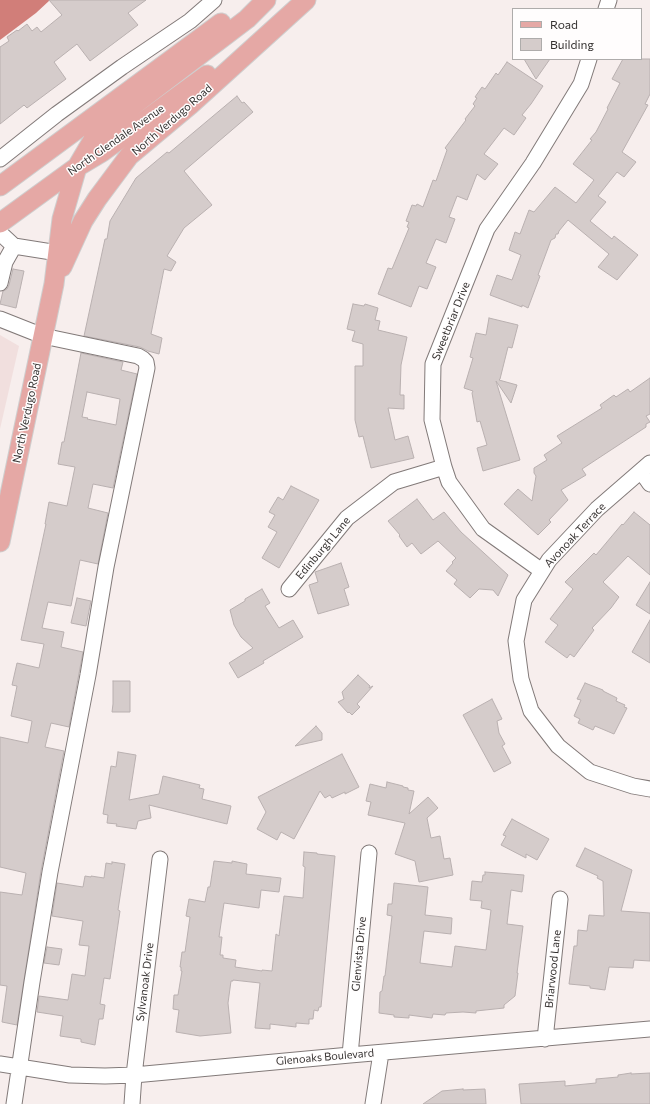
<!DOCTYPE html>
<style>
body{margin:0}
#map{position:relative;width:650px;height:1104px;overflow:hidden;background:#f7eeed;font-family:Commissioner,sans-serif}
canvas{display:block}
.legend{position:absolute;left:512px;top:8px;width:130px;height:52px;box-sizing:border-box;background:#fffdfd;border:1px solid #aeacab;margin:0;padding:5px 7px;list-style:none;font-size:12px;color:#353231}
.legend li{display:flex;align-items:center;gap:8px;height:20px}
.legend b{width:20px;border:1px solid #aeacab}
</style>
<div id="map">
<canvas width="650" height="1104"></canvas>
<ul class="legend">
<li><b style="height:5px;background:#e5a8a5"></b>Road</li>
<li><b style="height:11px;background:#d5cccb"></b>Building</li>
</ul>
</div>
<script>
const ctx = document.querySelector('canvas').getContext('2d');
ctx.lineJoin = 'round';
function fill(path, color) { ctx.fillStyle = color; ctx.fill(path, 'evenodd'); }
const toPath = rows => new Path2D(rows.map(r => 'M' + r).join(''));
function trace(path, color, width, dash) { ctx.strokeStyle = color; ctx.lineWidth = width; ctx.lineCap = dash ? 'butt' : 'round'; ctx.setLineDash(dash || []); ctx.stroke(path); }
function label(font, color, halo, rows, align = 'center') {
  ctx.font = font + ' Commissioner,sans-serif'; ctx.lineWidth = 3; ctx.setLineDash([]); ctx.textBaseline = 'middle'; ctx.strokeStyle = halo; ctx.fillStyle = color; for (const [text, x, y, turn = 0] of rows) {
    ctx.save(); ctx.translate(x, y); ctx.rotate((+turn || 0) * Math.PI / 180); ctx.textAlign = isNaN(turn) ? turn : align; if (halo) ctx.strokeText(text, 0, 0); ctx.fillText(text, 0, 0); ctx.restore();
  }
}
const built = toPath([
 [0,335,19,346,0,429]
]);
const water = toPath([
 [0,0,50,0,36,13,0,40]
]);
const building = toPath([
 [49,0,146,0,128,13,138,25,90,61,77,44,54,62,66,79,27,108,24,105,0,124,0,47,9,41,7,37,17,30,18,31,27,24,32,31,37,27,41,32,62,15,49,0],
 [524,59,550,59,536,79,524,59],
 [623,59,650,59,650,94,645,104,648,105,622,152,636,162,624,177,617,172,598,196,606,202,590,221,612,239,614,236,638,255,617,280,598,267,609,254,568,220,559,231,558,234,556,234,555,238,551,240,538,275,540,276,528,308,522,305,522,307,490,295,497,275,512,280,521,255,509,250,515,232,520,234,529,210,534,212,555,187,576,203,594,180,573,164,592,140,590,139,596,132,608,109,607,108,620,83,612,79,623,59],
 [507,62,543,86,531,104,522,115,526,118,514,135,504,128,484,154,498,164,485,180,477,174,467,200,457,196,449,217,455,219,446,243,436,239,426,263,436,267,427,289,419,286,411,307,378,294,388,268,392,269,409,228,407,227,409,222,406,221,412,205,416,206,417,204,423,207,433,180,436,181,447,150,445,148,466,120,465,119,475,106,473,104,477,98,475,97,482,87,485,89,496,73,498,75,507,62],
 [237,96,242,103,244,102,253,112,184,171,212,205,184,228,167,256,176,262,171,271,164,269,151,334,162,338,159,354,148,351,140,347,84,336,105,239,107,239,110,221,136,178,167,152,169,153,237,96],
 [13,269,24,271,16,308,0,304,3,291,7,289,9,285,13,269],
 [353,304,364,306,365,304,378,308,375,320,380,321,378,330,407,337,401,365,400,395,404,395,404,409,388,408,395,440,408,436,414,458,371,468,363,436,359,437,355,420,355,366,363,366,363,344,352,341,355,331,347,329,353,304],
 [489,318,518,325,512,348,508,347,500,379,499,380,517,385,511,403,496,381,520,460,483,471,477,448,487,445,480,421,477,422,472,393,473,391,464,388,473,358,470,357,476,333,486,335,489,318],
 [81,353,123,362,121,370,137,374,113,488,93,484,88,508,108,513,98,564,80,560,71,606,48,602,42,628,64,632,61,647,83,652,69,727,51,723,45,747,64,751,41,871,17,1025,2,1022,7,986,0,985,0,892,22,895,26,873,0,867,0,737,28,743,32,721,11,716,17,686,12,685,17,663,39,668,44,644,21,640,46,524,45,524,49,502,67,506,75,467,58,464,62,442,64,442,81,353],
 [87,392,120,399,116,425,87,419,88,418,82,417,87,392],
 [650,378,650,414,646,416,650,422,646,424,646,427,582,469,586,475,561,490,568,500,549,520,551,522,538,535,504,504,518,489,532,501,536,476,534,473,534,468,547,460,544,455,562,443,557,436,602,408,600,405,614,395,616,397,628,389,630,392,650,378],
 [291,486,319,500,279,568,262,558,277,532,268,527,275,515,269,512,278,497,283,500,291,486],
 [417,499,433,520,444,512,461,532,508,575,498,596,493,590,479,589,470,598,454,584,457,580,446,571,453,563,452,562,456,558,438,541,421,554,412,543,407,547,399,536,400,535,388,521,417,499],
 [634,512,650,525,650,575,628,556,603,582,619,597,611,608,592,628,594,630,574,657,570,654,567,658,545,642,558,625,550,619,573,589,565,582,594,553,596,555,622,524,623,525,634,512],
 [341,563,349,587,344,589,349,605,318,614,309,585,318,582,315,572,341,563],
 [650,582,650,614,636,605,650,582],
 [262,589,270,603,265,606,279,628,293,620,303,637,263,661,264,663,238,678,229,663,253,648,241,637,238,632,234,625,230,610,245,601,245,599,262,589],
 [77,598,91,601,86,626,71,623,77,598],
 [650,620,650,663,632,652,650,620],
 [358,675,370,686,369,688,373,686,357,704,360,707,352,715,349,712,348,713,338,702,344,699,342,692,358,675],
 [113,681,130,681,130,712,112,712,113,704,113,681],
 [585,683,603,690,603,691,617,698,616,701,625,705,624,707,627,708,614,734,595,726,593,730,578,723,580,719,574,716,581,700,577,699,585,683],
 [492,699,502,719,497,721,499,733,505,744,502,746,511,763,494,772,463,715,492,699],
 [316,726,322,733,322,740,295,746,316,726],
 [118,752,136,755,129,800,159,794,163,776,200,785,199,788,204,789,202,799,231,806,227,824,149,805,151,818,138,821,136,829,116,826,117,824,107,823,108,815,103,814,111,766,116,767,118,752],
 [342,754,359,787,345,794,345,792,332,798,330,795,325,798,320,791,294,839,281,832,277,840,257,829,266,812,258,797,342,754],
 [387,782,403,786,403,787,408,788,408,790,414,791,409,814,428,797,438,808,427,818,431,838,440,836,444,859,450,858,453,875,419,882,415,861,395,854,405,823,368,815,371,802,366,801,370,784,386,788,387,782],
 [512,819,549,839,537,860,526,854,526,858,501,845,506,836,503,835,512,819],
 [585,848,632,870,621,911,650,913,650,961,634,960,633,968,609,967,605,990,590,988,590,986,569,984,574,946,577,946,578,930,587,931,589,915,604,916,603,881,597,878,598,876,576,866,585,848],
 [304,852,317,853,317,854,335,856,321,1007,319,1007,318,1011,314,1010,313,1019,309,1019,309,1024,296,1023,296,1027,270,1024,270,1029,255,1028,260,983,233,980,233,981,231,981,228,1003,231,1033,200,1036,176,1032,179,1010,173,1009,174,995,178,995,182,971,181,971,181,967,180,967,182,952,185,952,190,917,186,916,189,899,205,902,208,887,210,887,214,861,232,863,232,861,247,864,246,874,281,878,279,892,261,890,259,908,224,903,219,937,222,937,220,955,223,955,223,958,236,960,235,967,262,971,262,970,272,971,276,934,279,936,284,896,303,898,305,867,303,866,304,852],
 [112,862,125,864,118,910,120,911,110,979,104,978,100,1004,105,1005,103,1019,99,1019,95,1045,81,1042,81,1039,60,1036,63,1016,37,1012,39,996,68,1000,72,974,85,976,89,946,79,945,83,921,52,916,57,883,83,887,85,876,91,877,91,876,104,878,106,863,112,864,112,862],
 [485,872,524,875,522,892,511,890,507,924,523,926,517,973,518,973,515,996,504,1005,504,1008,476,1011,476,1013,463,1012,446,1013,445,1015,433,1014,432,1018,409,1015,409,1018,394,1017,394,1015,379,1013,380,992,382,991,384,976,385,976,392,916,387,915,388,904,392,904,394,883,428,887,425,915,452,918,451,934,424,931,420,963,452,967,455,946,486,950,491,910,481,908,482,901,470,900,472,881,482,882,483,875,485,875,485,872],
 [47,947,62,949,59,965,44,963,47,947],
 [631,1073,631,1074,650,1073,650,1104,521,1104,519,1084,565,1081,565,1086,596,1083,596,1079,618,1077,618,1075,631,1073],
 [463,1089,463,1090,485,1089,486,1104,423,1104,442,1091,463,1089]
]);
const minor = toPath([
 [606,9,609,0],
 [0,159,57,114,122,67,190,21,214,0],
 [0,233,14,246,58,253],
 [0,283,5,262,14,246],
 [0,319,43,336,138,356,143,359,146,362,147,368,106,567,88,675,50,872,32,982,14,1104],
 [650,463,597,509,549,560,524,600,516,641,521,679,531,711,558,746,590,772,633,786,650,789],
 [641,471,650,484],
 [542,571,483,529,449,482,444,467,432,420,433,364,487,229,533,163,581,84,589,59],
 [289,589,347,518,394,482,444,467],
 [545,1039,560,899],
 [350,1055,369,853],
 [0,1064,70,1075,105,1076,134,1075,350,1055,650,1029],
 [132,1104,134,1075,160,859],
 [373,1104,381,1053]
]);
const major = toPath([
 [0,186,221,23],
 [0,223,77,167,102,152,207,75],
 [62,267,83,221,97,199,129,156,190,105,306,0],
 [0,542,54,284,62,219,77,167,97,133,247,19,266,0]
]);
const streetNames = [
 ["North Verdugo Road",172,120,-41],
 ["North Glendale Avenue",116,140,-35],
 ["Sweetbriar Drive",451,321,-68],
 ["North Verdugo Road",27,413,-78],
 ["Avonoak Terrace",575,535,-47],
 ["Edinburgh Lane",323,548,-50],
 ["Glenvista Drive",359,954,-85],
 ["Briarwood Lane",553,969,-84],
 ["Sylvanoak Drive",145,982,-83],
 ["Glenoaks Boulevard",325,1057,-5]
];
fill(built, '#f1dfde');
fill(water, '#d17e79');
fill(building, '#d5cccb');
trace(building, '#b9b0b0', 1);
trace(minor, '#827a79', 17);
trace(major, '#cfcece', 21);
trace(minor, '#fff', 15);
trace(major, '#e5a8a5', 19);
label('11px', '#353231', '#fffdfd', streetNames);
</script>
